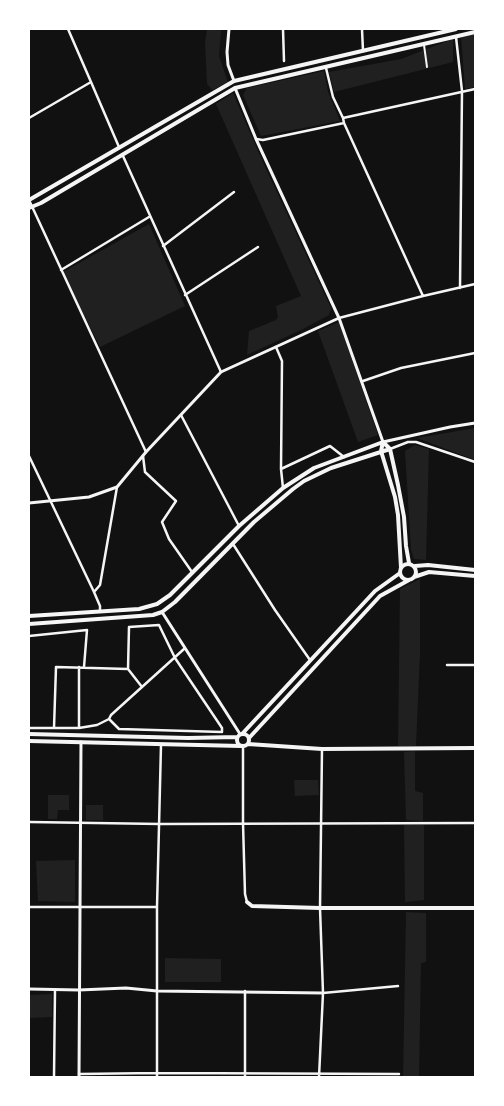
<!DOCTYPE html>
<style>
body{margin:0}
#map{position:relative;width:504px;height:1106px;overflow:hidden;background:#111;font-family:Roboto,sans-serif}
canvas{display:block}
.frame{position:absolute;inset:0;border:30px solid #fff;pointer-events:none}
</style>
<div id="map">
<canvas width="504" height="1106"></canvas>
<div class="frame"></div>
</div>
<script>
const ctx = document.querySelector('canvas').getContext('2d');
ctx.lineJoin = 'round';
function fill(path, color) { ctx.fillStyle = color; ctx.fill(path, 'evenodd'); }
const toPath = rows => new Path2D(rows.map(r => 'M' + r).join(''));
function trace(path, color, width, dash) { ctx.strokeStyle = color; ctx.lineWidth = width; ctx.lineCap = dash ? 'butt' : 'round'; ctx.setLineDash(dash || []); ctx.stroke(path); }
const green = toPath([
 [207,29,221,29,219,56,228,82,212,90,207,84,205,43],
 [475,33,475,87,465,89,461,36],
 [453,39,453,62,334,92,329,72,401,59],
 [324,71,328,92,340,121,261,136,243,95,247,88],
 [233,93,261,158,331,308,329,315,303,329,247,355,249,331,276,320,278,317,276,306,301,296,216,104],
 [149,224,185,306,100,347,63,272],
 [339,322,378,435,358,442,318,331],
 [475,428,475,460,417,438],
 [415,445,429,449,426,560,414,559,411,550,405,451],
 [420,579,420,653,416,746,398,746,400,589],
 [415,751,415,791,423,793,423,821,406,820,404,752],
 [294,780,318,780,319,795,295,796],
 [48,795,69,795,69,810,58,810,57,819,48,819],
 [86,805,103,805,103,820,86,820],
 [404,825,424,825,424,900,405,902],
 [75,860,75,902,38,901,36,861],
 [406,912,426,913,426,962,421,963,419,1077,403,1077],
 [165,958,221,959,221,982,165,982],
 [52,994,52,1017,29,1018,29,995]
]);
const pedestrian = toPath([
 [424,45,427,67]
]);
const minor = toPath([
 [68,29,91,82],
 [283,29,284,61],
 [362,29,363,51],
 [456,37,462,91,460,288],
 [326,68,333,97,343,118,344,123,423,296],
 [29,118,91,82,119,147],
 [343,118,475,89],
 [256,139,263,140,344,123],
 [123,156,221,372],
 [29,200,146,452],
 [163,246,234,192],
 [61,270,149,217],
 [185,295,258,247],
 [339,318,423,296,475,284],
 [276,347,282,361,281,469,283,488],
 [363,381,401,368,475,353],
 [181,415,239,526],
 [390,449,408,442,416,442,475,462],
 [29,456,94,592,100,606,100,611],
 [143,456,145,472,176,501,162,522,169,539,192,572],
 [281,469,330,446,344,457],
 [233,544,275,610,310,660],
 [94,592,100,585,117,487],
 [29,636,87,630,84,667],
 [447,665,475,665],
 [79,667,79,728],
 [128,669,142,687],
 [29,728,79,728,97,725,109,719,111,715,184,649],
 [54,728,56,667,128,669,129,627,159,625,175,658,222,728,222,732,119,729,109,719],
 [243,746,243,823,245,894,247,902],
 [29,822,160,824,475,823],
 [29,907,157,907],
 [323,993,398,986],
 [79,1074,157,1073,399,1074],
 [54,1077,55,990],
 [157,1077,157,907,161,745],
 [245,1077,245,991],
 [319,1077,323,993,320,908,322,749]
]);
const tertiary = toPath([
 [229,29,227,52,228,65,234,81],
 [235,88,256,139,339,318,383,442,450,427,475,423],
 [29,503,89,497,117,487,146,452,221,372,339,318],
 [162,612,240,734],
 [29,989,79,990,126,988,157,991,323,993],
 [79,1077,81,742]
]);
const secondary = toPath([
 [29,200,234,81,456,29],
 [29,208,41,203,235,88,475,32],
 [383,442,381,451,395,497,398,515,401,568],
 [383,442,390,449,398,485,404,517,406,546,409,563],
 '400 572a8 8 0 1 1 16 0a8 8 0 1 1-16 0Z',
 [415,566,428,565,475,570],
 [414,577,429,572,475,576],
 [29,616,139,609,157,604,170,595,239,526,283,488,314,468,383,442],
 [29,624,153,615,162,612,175,602,254,522,293,489,304,481,331,468,390,449],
 '237 740a6 6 0 1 1 12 0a6 6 0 1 1-12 0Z',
 [29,734,188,738,237,737],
 [242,734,375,591,400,573],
 [249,738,380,596,409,580],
 [29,741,241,746],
 [248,744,322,749,475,748],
 [247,902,252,906,320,908,475,908]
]);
fill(green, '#202020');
trace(pedestrian, '#f5f5f5', 2);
trace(minor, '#f5f5f5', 2.5);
trace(tertiary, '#f5f5f5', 3);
trace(secondary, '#f5f5f5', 4);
</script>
